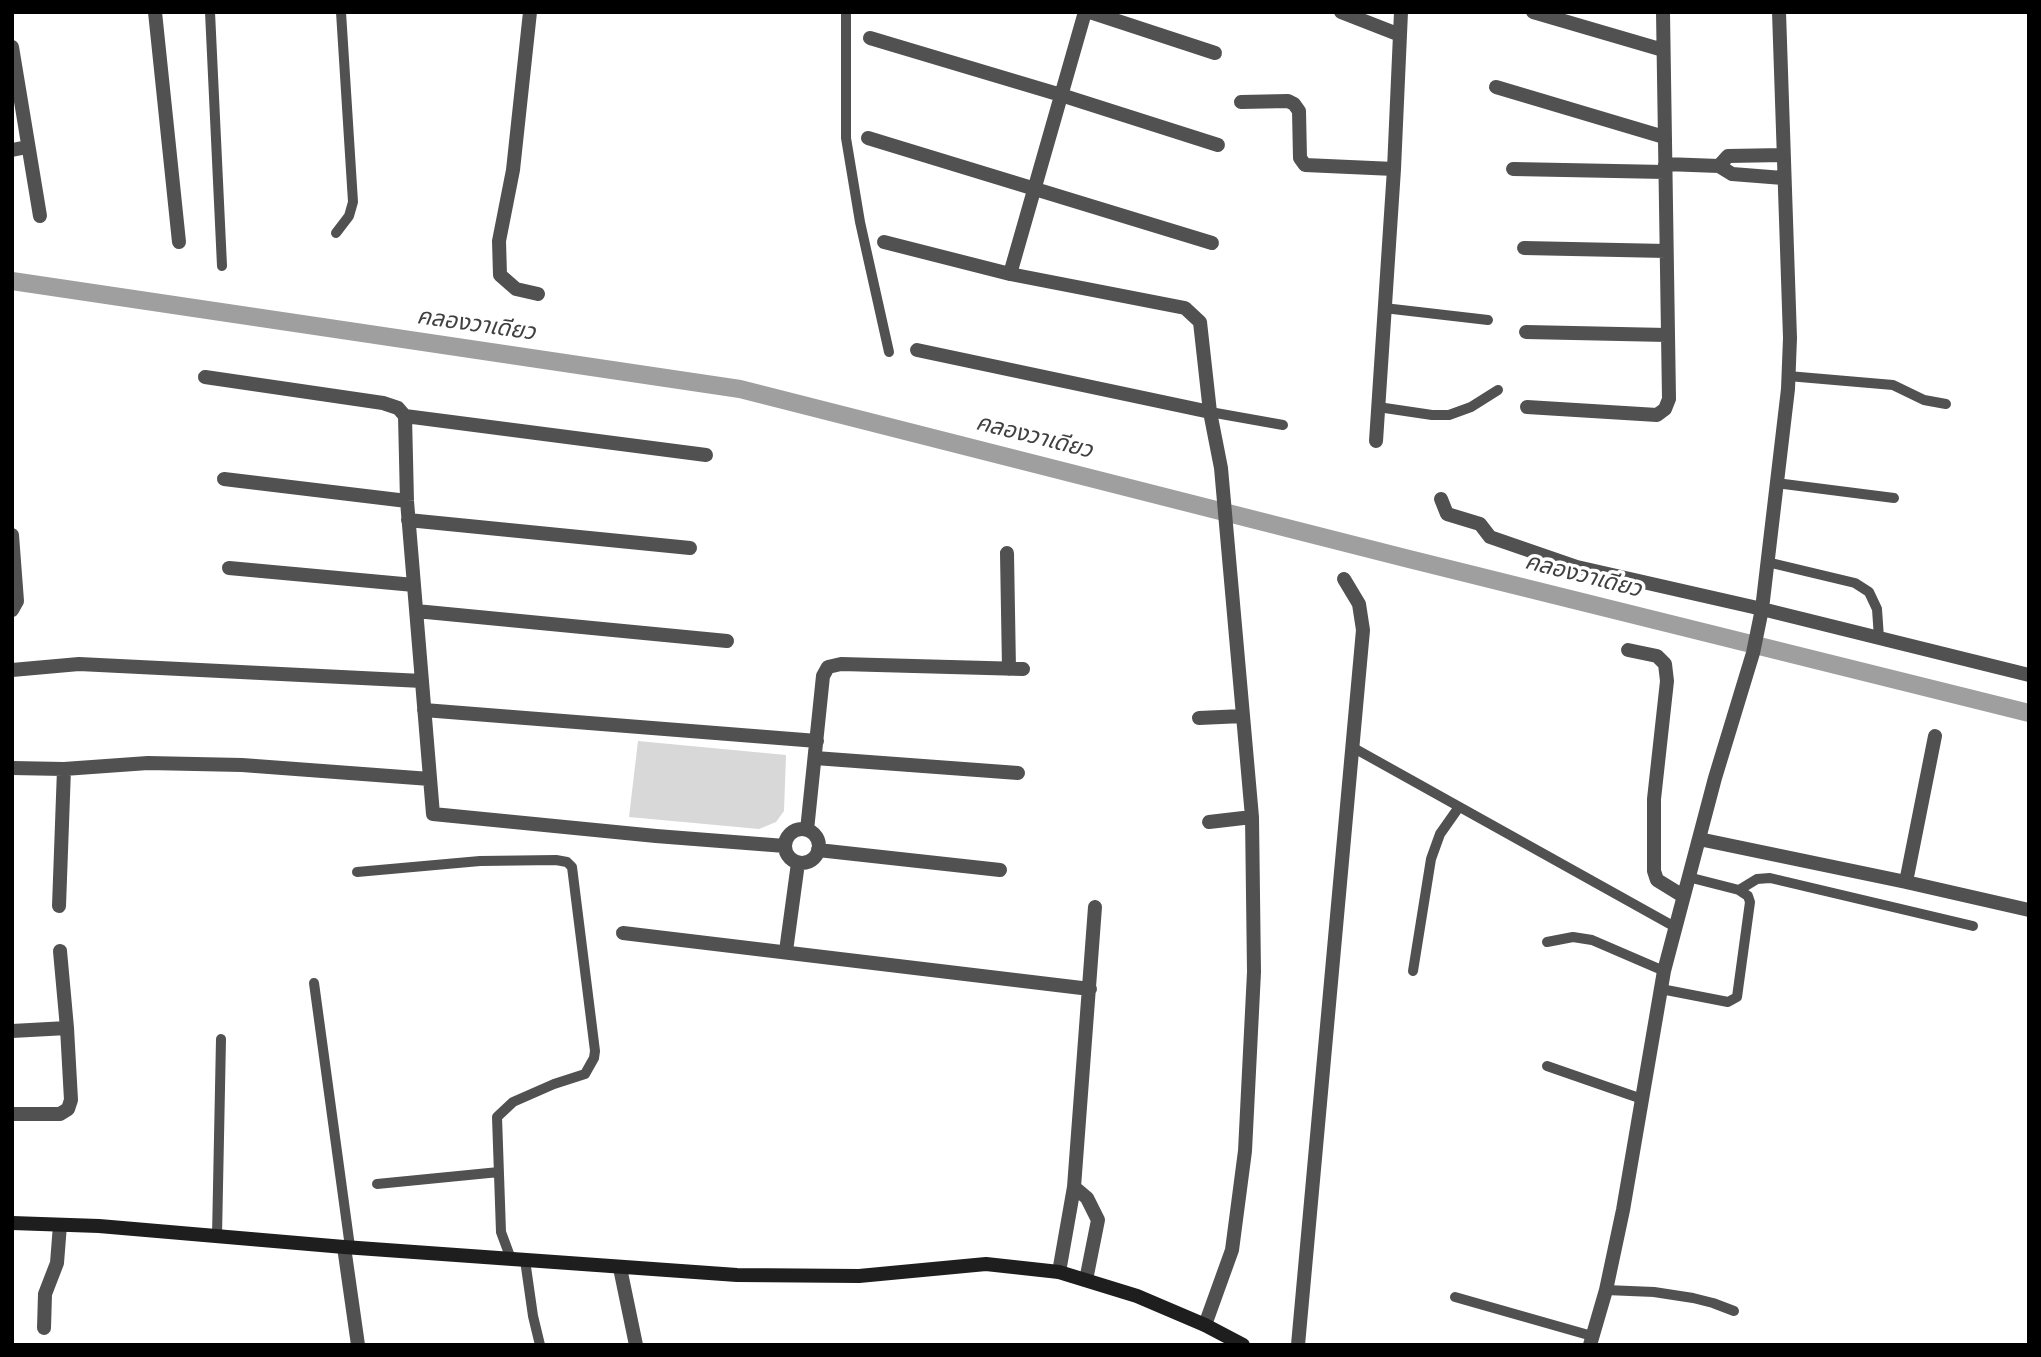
<!DOCTYPE html>
<meta charset="utf-8">
<style>
body{margin:0}
#map{position:relative;width:2041px;height:1357px;overflow:hidden;background:#fff;font-family:Manrope,sans-serif}
canvas{display:block}
.frame{position:absolute;inset:0;border:14px solid #000;pointer-events:none}
</style>
<div id="map">
<canvas width="2041" height="1357"></canvas>
<div class="frame"></div>
</div>
<script>
const ctx = document.querySelector('canvas').getContext('2d');
ctx.lineJoin = 'round';
function fill(path, color) { ctx.fillStyle = color; ctx.fill(path, 'evenodd'); }
const toPath = rows => new Path2D(rows.map(r => 'M' + r).join(''));
function trace(path, color, width, dash) { ctx.strokeStyle = color; ctx.lineWidth = width; ctx.lineCap = dash ? 'butt' : 'round'; ctx.setLineDash(dash || []); ctx.stroke(path); }
function label(font, color, halo, rows, align = 'center') {
  ctx.font = font + ' Manrope,"Noto Sans Thai",sans-serif'; ctx.lineWidth = 7; ctx.setLineDash([]); ctx.textBaseline = 'middle'; ctx.strokeStyle = halo; ctx.fillStyle = color; for (const [text, x, y, turn = 0] of rows) {
    ctx.save(); ctx.translate(x, y); ctx.rotate((+turn || 0) * Math.PI / 180); ctx.textAlign = isNaN(turn) ? turn : align; if (halo) ctx.strokeText(text, 0, 0); ctx.fillText(text, 0, 0); ctx.restore();
  }
}
const green = toPath([
 [638,741,786,755,784,811,776,822,759,829,629,817]
]);
const canal = toPath([
 [12,281,740,389,1405,558,2029,713]
]);
const lane = toPath([
 [210,12,222,266],
 [846,12,846,138,860,222,889,352],
 [336,233,349,216,353,202,341,12],
 [1384,308,1488,320],
 [1788,376,1893,385,1924,400,1946,404],
 [1378,407,1432,415,1449,415,1471,407,1498,390],
 [1210,412,1283,425],
 [1776,483,1894,498],
 [1767,562,1855,583,1869,592,1877,609,1879,638],
 [1352,747,1675,927],
 [357,872,480,861,556,860,567,862,572,867,595,1051,594,1058,585,1074,554,1084,513,1102,497,1117,501,1232,511,1259],
 [1739,890,1757,879,1770,878,1973,926],
 [1547,942,1573,937,1592,940,1664,971],
 [1413,971,1431,859,1440,834,1459,807],
 [314,983,350,1247],
 [1661,989,1728,1002,1737,997,1750,902,1748,896,1739,890,1688,877],
 [1547,1066,1642,1099],
 [377,1184,499,1172],
 [217,1236,221,1039],
 [525,1260,533,1316,540,1345],
 [1606,1290,1654,1292,1693,1298,1713,1303,1734,1311],
 [1455,1297,1592,1336]
]);
const street = toPath([
 [155,12,179,242],
 [530,12,513,170,499,241,500,275,516,289,538,294],
 [1090,12,1215,53],
 [1341,12,1400,35],
 [1533,12,1663,50],
 [870,38,1061,95,1218,145],
 [12,47,40,216],
 [1496,87,1664,137],
 [1241,102,1288,101,1294,104,1299,111,1300,158,1305,165,1394,169],
 [868,138,1212,243],
 [12,150,27,147],
 [1665,164,1719,166,1732,174,1783,178],
 [1719,166,1728,156,1783,155],
 [1513,169,1665,172],
 [884,242,1010,274,1185,308,1200,322,1210,412,1221,468,1252,817,1254,972,1245,1151,1232,1250,1205,1325],
 [1524,248,1666,251],
 [1010,274,1085,12],
 [1526,332,1667,335],
 [917,350,1210,412],
 [205,377,383,403,398,408,405,416,407,501,433,814,656,836,785,846],
 [1527,407,1657,415,1665,409,1669,399,1663,12],
 [405,416,706,455],
 [1376,441,1394,169,1401,12],
 [224,479,407,501],
 [1441,499,1447,514,1480,524,1490,537,1577,567,1762,609,2029,675],
 [408,520,690,548],
 [12,535,17,601,12,610],
 [1007,553,1009,669],
 [229,568,414,585],
 [416,611,727,641],
 [1628,650,1657,656,1665,664,1667,681,1654,799,1654,871,1657,880,1683,896],
 [12,670,79,664,422,681],
 [424,710,817,741],
 [1199,718,1243,716],
 [815,758,1018,773],
 [12,768,64,769,148,763,242,765,430,779],
 [1209,822,1252,817],
 '785 846a17 17 0 1 1 34 0a17 17 0 1 1-34 0Z',
 [807,830,823,676,828,667,841,664,1023,669],
 [1699,839,1906,882,1935,736],
 [818,850,1000,870],
 [1906,882,2029,910],
 [59,906,64,769],
 [623,933,1090,989],
 [786,951,798,863],
 [12,1031,67,1028],
 [12,1114,60,1114,68,1109,71,1100,67,1028,60,951],
 [1074,1187,1087,1198,1098,1220,1086,1280],
 [344,1247,358,1345],
 [620,1268,636,1345],
 [1059,1272,1074,1187,1095,907],
 [44,1328,45,1294,57,1263,60,1225],
 [1298,1345,1363,630,1359,604,1344,579],
 [1590,1345,1606,1290,1623,1210,1664,971,1715,778,1753,653,1762,609,1788,389,1790,338,1779,12]
]);
const secondary = toPath([
 [12,1223,99,1226,344,1247,737,1275,859,1276,986,1264,1059,1272,1137,1296,1205,1325,1243,1345]
]);
const waterNames = [
 ["คลองวาเดียว",476,325,8],
 ["คลองวาเดียว",1034,437,14],
 ["คลองวาเดียว",1583,576,14]
];
fill(green, '#d8d8d8');
trace(canal, '#9f9f9f', 18);
trace(lane, '#515151', 10);
trace(street, '#515151', 14);
trace(secondary, '#1e1e1e', 14);
label('italic 23px', '#404040', '#fff', waterNames);
</script>
